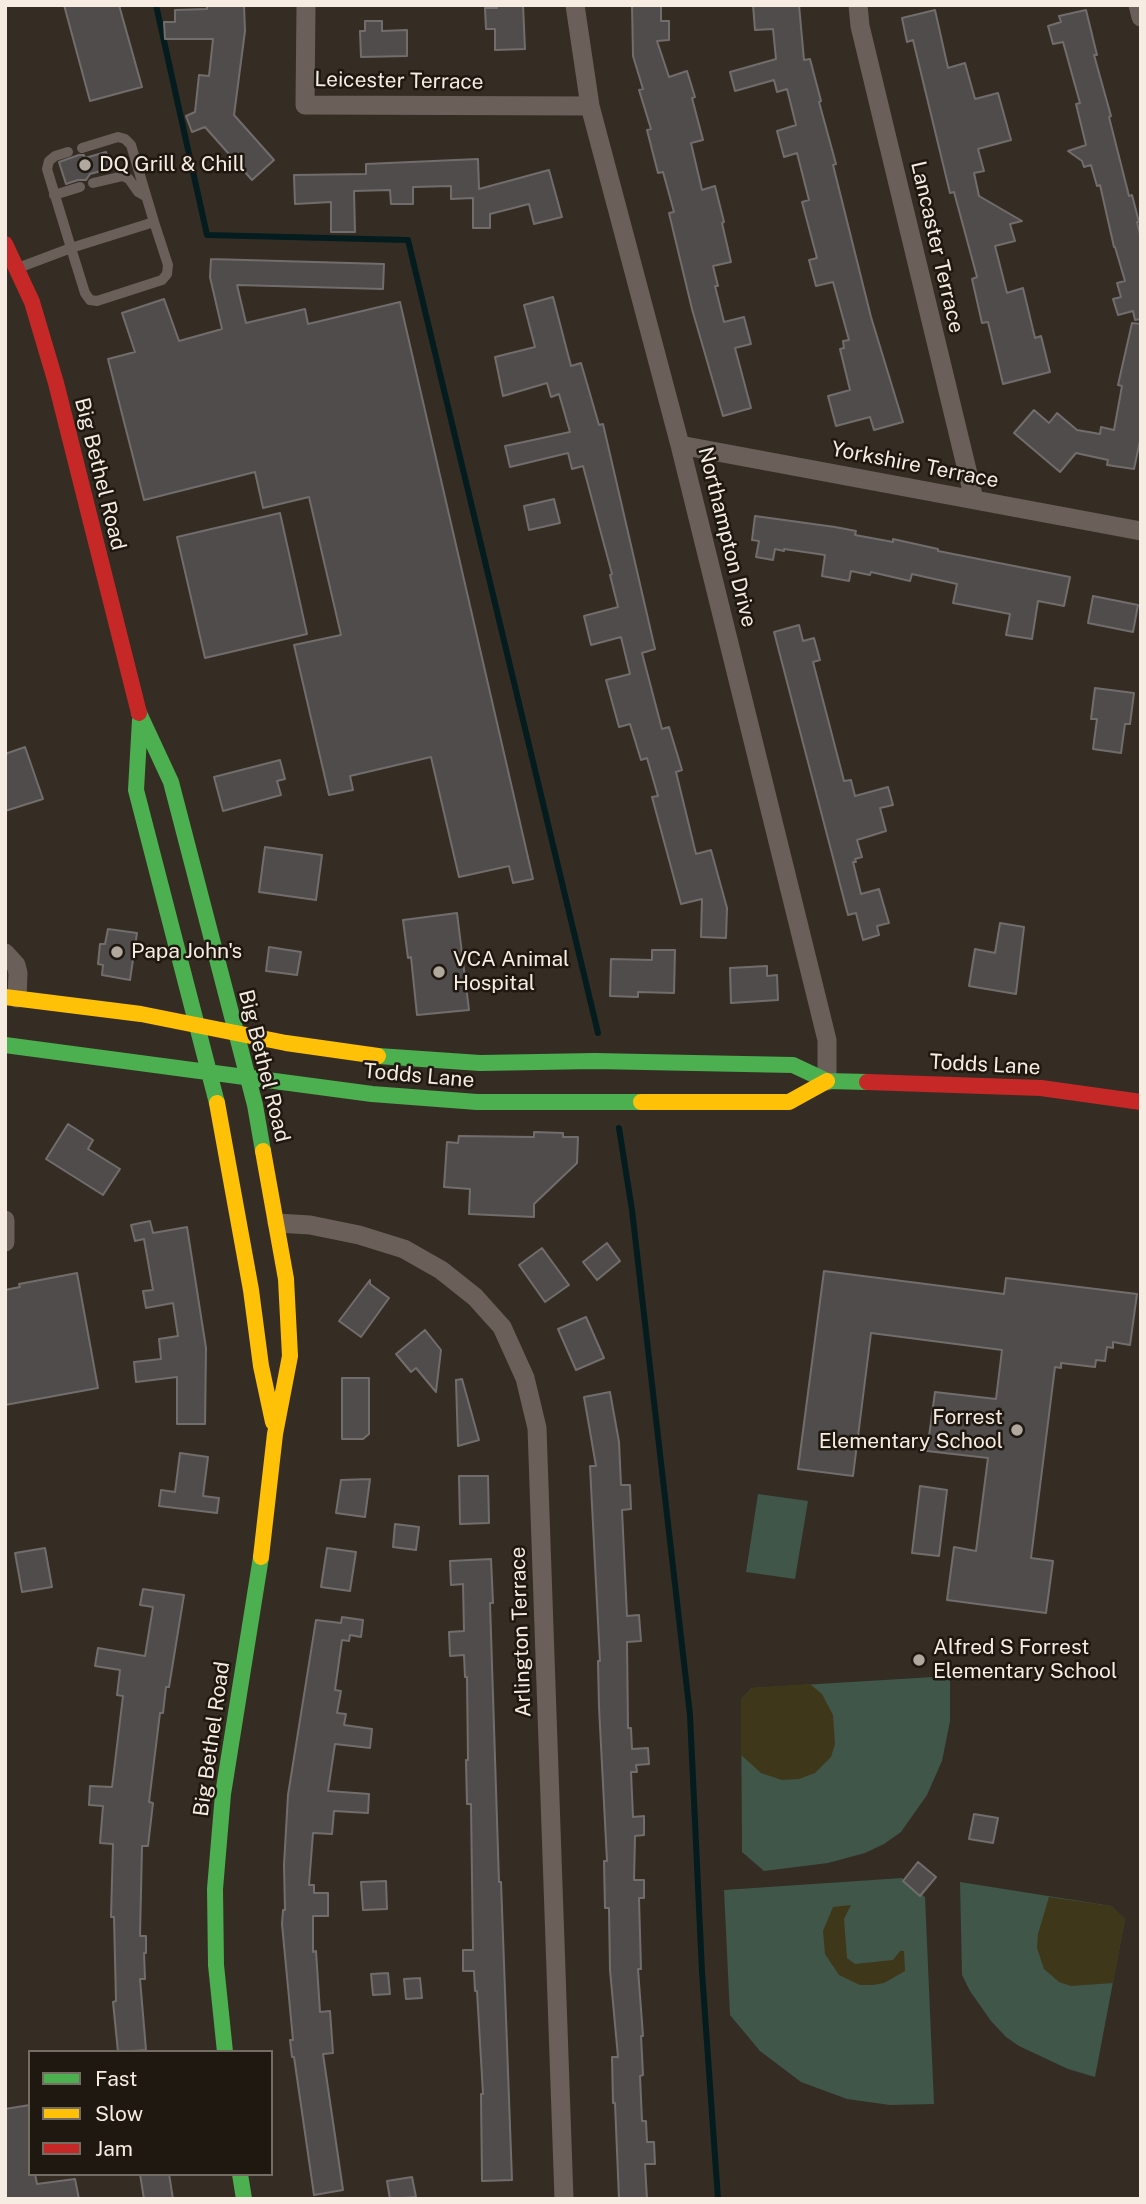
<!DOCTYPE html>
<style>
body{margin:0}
#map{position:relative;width:1146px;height:2204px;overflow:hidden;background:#352d23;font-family:"Public Sans",sans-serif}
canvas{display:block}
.frame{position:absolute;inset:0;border:7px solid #f6ece1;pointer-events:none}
.legend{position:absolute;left:28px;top:2050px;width:245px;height:126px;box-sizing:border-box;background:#1e1810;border:2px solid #746d64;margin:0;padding:9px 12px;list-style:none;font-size:21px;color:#f6ece1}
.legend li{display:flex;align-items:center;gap:14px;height:35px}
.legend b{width:35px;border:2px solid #746d64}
</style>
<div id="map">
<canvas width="1146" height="2204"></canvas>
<div class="frame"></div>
<ul class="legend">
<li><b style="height:9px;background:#4caf50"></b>Fast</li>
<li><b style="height:9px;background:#ffc107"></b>Slow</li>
<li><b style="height:9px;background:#c62828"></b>Jam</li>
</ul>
</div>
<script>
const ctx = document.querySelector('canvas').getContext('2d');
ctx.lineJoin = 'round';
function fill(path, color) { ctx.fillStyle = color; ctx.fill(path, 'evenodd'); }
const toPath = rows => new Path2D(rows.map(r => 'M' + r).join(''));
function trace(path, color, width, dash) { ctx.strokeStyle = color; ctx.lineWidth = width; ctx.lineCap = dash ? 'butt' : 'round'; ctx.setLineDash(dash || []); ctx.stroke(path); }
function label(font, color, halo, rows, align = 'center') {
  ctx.font = font + ' "Public Sans",sans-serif'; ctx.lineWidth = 5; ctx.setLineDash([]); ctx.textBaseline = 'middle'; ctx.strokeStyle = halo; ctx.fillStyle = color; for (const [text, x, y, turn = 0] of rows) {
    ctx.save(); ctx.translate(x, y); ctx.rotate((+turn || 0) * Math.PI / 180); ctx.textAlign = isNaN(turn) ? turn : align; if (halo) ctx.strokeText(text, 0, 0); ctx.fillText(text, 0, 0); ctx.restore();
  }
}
const green = toPath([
 [758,1494,808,1501,795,1579,746,1572],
 [950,1676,950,1721,942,1761,927,1795,901,1832,884,1844,865,1853,828,1863,764,1871,742,1852,741,1699,752,1688],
 [902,1878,925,1897,934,2104,890,2105,847,2099,801,2082,760,2051,730,2015,724,1890],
 [960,1882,1111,1906,1125,1919,1095,2077,1068,2069,1019,2046,1006,2037,991,2021,970,1991,962,1975]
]);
const sand = toPath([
 [810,1684,822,1694,833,1715,835,1744,831,1757,815,1773,799,1779,782,1780,761,1773,741,1755,741,1699,752,1688],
 [1049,1897,1111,1906,1125,1919,1113,1983,1071,1986,1059,1982,1044,1969,1037,1948,1038,1934],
 [851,1905,844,1919,847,1958,855,1964,893,1960,900,1951,904,1951,905,1971,884,1983,873,1985,860,1985,839,1975,825,1954,823,1931,833,1907]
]);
const stream = toPath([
 [156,5,207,235,408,240,598,1033],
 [619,1128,632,1210,690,1715,702,1972,718,2199]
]);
const building = toPath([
 [64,5,119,5,142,87,90,101,64,5],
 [207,5,244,5,245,31,234,115,274,160,252,180,205,127,192,132,186,116,195,112,199,75,209,76,213,39,165,39,164,22,175,22,175,10,207,9,207,5],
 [497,5,523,5,525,49,495,50,495,29,486,29,485,8,497,8,497,5],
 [632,5,661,5,661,21,669,21,669,40,657,41,669,77,687,71,695,97,692,98,703,140,691,143,702,190,715,186,724,222,722,223,731,262,713,266,718,286,715,286,724,322,744,317,751,344,735,348,751,408,723,416,692,309,669,213,674,212,663,172,658,173,647,130,651,129,639,90,643,89,633,56,632,5],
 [753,5,799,5,804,60,810,59,821,101,819,102,836,164,833,165,871,317,903,422,874,430,870,417,836,426,828,396,850,390,840,349,844,348,843,341,849,340,833,282,816,286,809,260,817,258,802,202,809,200,797,153,784,157,777,131,796,125,787,89,777,92,774,80,735,91,730,72,776,59,773,29,755,30,753,5],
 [935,10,948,68,965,63,975,99,998,93,1011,140,978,149,984,171,974,173,979,196,1022,221,1010,224,1015,241,995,246,1007,293,1023,288,1035,338,1041,336,1050,372,1003,384,988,322,982,323,972,279,977,277,954,192,950,193,913,40,907,42,902,18,935,10],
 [1086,10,1097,55,1094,55,1111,116,1109,117,1129,196,1132,195,1139,222,1137,222,1141,238,1141,319,1135,320,1133,311,1118,315,1113,299,1121,297,1117,283,1125,281,1115,247,1114,247,1100,185,1097,186,1091,165,1084,167,1082,161,1068,151,1086,145,1076,104,1080,103,1063,42,1053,44,1048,26,1061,22,1059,16,1086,10],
 [365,21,382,21,382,31,407,30,407,56,361,57,360,31,365,31,365,21],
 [106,152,111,168,90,174,86,180,78,180,66,184,59,162,79,155,84,155,85,158,106,152],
 [478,159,479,189,549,170,562,217,534,224,529,204,490,214,490,228,473,228,473,198,451,199,451,186,413,187,413,204,391,204,390,190,354,191,355,232,331,232,331,202,295,204,294,175,366,174,366,164,478,159],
 [211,259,384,264,383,289,237,285,246,323,305,309,308,324,400,302,533,879,513,883,509,866,459,877,431,757,350,776,353,790,329,795,294,645,341,635,309,497,263,508,255,472,144,500,108,359,135,352,122,313,164,299,179,341,222,329,210,277,211,259],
 [553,297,571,366,581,363,599,425,603,424,655,649,642,653,662,729,669,727,682,770,676,772,696,854,711,850,727,908,726,938,701,937,702,899,681,904,652,797,658,796,647,758,641,760,630,724,619,727,606,680,630,674,621,637,591,645,584,616,618,607,610,575,612,574,583,466,572,469,568,453,510,467,505,446,570,432,559,394,551,397,547,383,503,396,495,357,535,347,524,305,553,297],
 [1132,323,1141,324,1141,436,1134,469,1107,465,1108,460,1076,453,1060,472,1014,433,1034,410,1049,423,1057,413,1077,430,1100,434,1101,427,1114,430,1122,386,1118,385,1132,323],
 [554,499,560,523,529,530,524,506,554,499],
 [280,513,307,634,205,658,177,537,280,513],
 [755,516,835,527,856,531,855,535,893,542,893,539,938,549,938,551,1070,577,1064,606,1038,601,1032,639,1006,635,1010,614,953,603,957,584,912,574,910,581,871,572,870,575,851,571,849,581,822,576,825,555,784,549,784,551,775,549,773,560,756,557,759,541,752,540,755,516],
 [1093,596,1138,605,1133,632,1088,623,1093,596],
 [799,625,803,641,814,638,820,660,813,662,844,781,851,780,855,796,888,787,893,805,880,808,886,831,857,840,862,857,855,859,856,862,853,862,861,894,879,889,889,923,877,926,879,935,863,940,856,913,848,915,774,632,799,625],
 [1095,688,1134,693,1130,724,1125,724,1121,753,1093,749,1097,719,1091,719,1095,688],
 [25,747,43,799,5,811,5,754,25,747],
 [280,760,285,779,277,781,281,795,223,811,214,777,280,760],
 [265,847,322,855,316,900,259,892,265,847],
 [457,913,469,1010,417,1015,411,957,408,958,403,920,457,913],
 [1000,923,1024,927,1016,994,969,986,975,949,995,953,1000,923],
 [108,929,137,933,130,980,102,975,103,965,98,964,100,944,105,944,108,929],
 [269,947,301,952,297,975,266,971,269,947],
 [652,950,675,950,674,993,638,992,638,997,610,996,611,959,652,960,652,950],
 [767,966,767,976,777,975,778,1000,731,1003,730,968,767,966],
 [68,1124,93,1140,88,1149,120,1169,103,1195,46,1159,68,1124],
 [534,1132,563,1133,563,1137,578,1137,577,1163,534,1204,534,1217,469,1214,470,1189,444,1187,447,1142,458,1143,459,1136,534,1137,534,1132],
 [150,1221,153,1233,187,1227,206,1348,205,1424,177,1424,177,1377,136,1382,134,1362,161,1359,159,1339,178,1336,173,1303,146,1308,143,1291,153,1290,144,1239,135,1241,131,1225,150,1221],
 [607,1243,620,1261,597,1280,583,1262,607,1243],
 [542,1248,569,1285,545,1302,519,1265,542,1248],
 [824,1271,1004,1294,1006,1278,1137,1294,1130,1345,1113,1342,1113,1348,1107,1347,1105,1361,1096,1360,1095,1367,1061,1363,1061,1368,1055,1367,1031,1558,1053,1561,1046,1613,947,1600,954,1547,976,1551,988,1458,927,1451,935,1392,996,1399,1002,1350,871,1333,853,1476,798,1469,824,1271],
 [77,1273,98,1388,5,1405,5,1290,20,1287,19,1284,77,1273],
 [370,1280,370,1284,389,1298,361,1337,339,1321,370,1280],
 [586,1317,604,1358,576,1370,558,1329,586,1317],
 [425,1330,441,1350,436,1392,416,1368,411,1372,396,1354,425,1330],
 [342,1378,369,1378,369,1434,363,1439,342,1439,342,1378],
 [462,1379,479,1440,458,1446,456,1380,462,1379],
 [610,1392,619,1442,621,1485,630,1485,631,1509,622,1510,627,1616,639,1615,641,1641,627,1642,628,1728,631,1728,632,1749,648,1748,649,1764,636,1765,637,1772,631,1772,633,1817,644,1816,644,1835,635,1836,634,1880,644,1880,644,1898,639,1898,641,1969,638,1969,643,2036,641,2036,643,2075,640,2076,642,2121,646,2121,647,2142,654,2142,655,2164,645,2164,647,2199,619,2199,615,2103,613,2103,612,2057,618,2057,610,1970,609,1908,605,1908,604,1861,607,1861,599,1707,598,1661,600,1661,590,1466,596,1466,584,1397,610,1392],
 [180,1453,208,1457,203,1496,219,1498,217,1513,159,1506,161,1490,175,1492,180,1453],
 [459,1476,488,1476,489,1523,460,1524,459,1476],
 [370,1479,365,1517,336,1513,341,1480,370,1479],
 [920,1486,947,1490,939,1556,912,1553,920,1486],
 [395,1524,419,1527,416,1550,393,1547,395,1524],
 [45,1548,52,1587,22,1592,15,1553,45,1548],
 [327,1548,356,1552,350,1591,321,1587,327,1548],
 [491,1559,493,1603,490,1603,499,1882,501,1882,512,2180,482,2181,481,2094,483,2094,477,1991,475,1991,474,1971,463,1971,463,1950,473,1950,471,1804,467,1804,466,1760,468,1760,467,1677,465,1677,464,1655,450,1656,449,1632,464,1631,463,1584,451,1585,450,1561,491,1559],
 [143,1589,184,1595,169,1687,166,1687,163,1713,160,1713,149,1802,153,1803,148,1846,142,1846,140,1936,146,1936,146,1953,144,1953,145,1979,140,1979,146,2050,118,2052,113,2002,116,2001,114,1917,111,1917,113,1844,100,1843,103,1806,89,1805,90,1786,112,1787,123,1696,117,1695,120,1670,95,1666,98,1648,145,1656,153,1607,140,1605,143,1589],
 [342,1617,363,1620,361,1637,350,1635,349,1641,342,1640,335,1690,341,1691,337,1713,346,1714,344,1725,372,1729,370,1748,335,1744,328,1791,369,1794,368,1813,334,1811,332,1834,313,1833,309,1885,314,1885,314,1893,328,1893,328,1916,313,1916,313,1952,316,1951,320,2012,330,2011,333,2053,323,2054,343,2190,314,2195,294,2057,292,2057,290,2040,293,2040,282,1924,283,1910,285,1910,284,1865,288,1795,316,1620,341,1623,342,1617],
 [974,1814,998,1818,993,1843,969,1839,974,1814],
 [918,1862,936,1877,920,1896,903,1881,918,1862],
 [386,1881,387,1909,363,1910,361,1882,386,1881],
 [388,1973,390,1994,373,1995,371,1974,388,1973],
 [420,1978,422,1998,406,1999,404,1979,420,1978],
 [30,2105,30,2174,35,2174,37,2184,75,2179,79,2199,5,2199,5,2109,30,2105],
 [140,2174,169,2174,173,2199,144,2199,140,2174],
 [412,2177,416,2197,390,2199,387,2181,412,2177]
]);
const lane = toPath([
 [82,148,118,137,125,139,131,145,154,222],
 [93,183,123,176,129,179,138,192,145,196],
 [54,195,80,187],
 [18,268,71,248,154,222,168,265,167,274,162,280,97,301,90,300,85,293,71,248,47,169,49,161,55,156,68,152]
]);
const street = toPath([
 [306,5,305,105,590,106],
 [575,5,590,106,680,445,827,1040,827,1081],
 [858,5,860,26,974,499],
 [1138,5,1141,17],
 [680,445,1141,531],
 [5,953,16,965,18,973,17,998],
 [5,1220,5,1242],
 [277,1223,310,1225,359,1235,404,1249,441,1270,475,1297,502,1327,525,1378,537,1428,564,2199]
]);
const fast = toPath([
 [139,713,171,782,255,1105,263,1151],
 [140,720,136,790,217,1103],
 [5,1045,372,1094,477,1102,641,1102],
 [378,1056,480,1063,595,1061,793,1065,827,1081,867,1082],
 [225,2052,216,1965,215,1889,223,1794,261,1557],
 [240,2174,244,2199]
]);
const slow = toPath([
 [5,997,141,1014,286,1043,378,1056],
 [641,1102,789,1102,827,1081],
 [217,1103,251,1290,261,1366,273,1422],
 [261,1557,275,1434,290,1356,286,1279,263,1151]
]);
const jam = toPath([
 [5,244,32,302,56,383,139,713],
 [867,1082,1041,1088,1141,1102]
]);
const markers = [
 [85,165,7,"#b2a99e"],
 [117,952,7,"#b2a99e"],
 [439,972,7,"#b2a99e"],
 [1017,1430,7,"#b2a99e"],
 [919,1660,7,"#b2a99e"]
];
const streetNames = [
 ["Leicester Terrace",399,81,1],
 ["Lancaster Terrace",937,247,77],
 ["Yorkshire Terrace",915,465,11],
 ["Big Bethel Road",100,474,76],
 ["Northampton Drive",727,537,76],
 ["Todds Lane",985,1065,3],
 ["Big Bethel Road",264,1066,76],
 ["Todds Lane",419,1076,5],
 ["Arlington Terrace",521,1632,-92],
 ["Big Bethel Road",212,1739,-82]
];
const poiNames = [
 ["DQ Grill & Chill",99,165],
 ["Papa John's",131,952],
 ["VCA Animal",453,960],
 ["Hospital",453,984],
 ["Forrest",1003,1418,"right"],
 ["Elementary School",1003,1442,"right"],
 ["Alfred S Forrest",933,1648],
 ["Elementary School",933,1672]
];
fill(green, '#3f5649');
fill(sand, '#3f3719');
trace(stream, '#051c1f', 6);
fill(building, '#504c4c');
trace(building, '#716d6d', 2);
trace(lane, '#6b5f5a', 10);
trace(street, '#6b5f5a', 19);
trace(fast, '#4caf50', 16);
trace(slow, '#ffc107', 16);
trace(jam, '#c62828', 16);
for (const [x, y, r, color] of markers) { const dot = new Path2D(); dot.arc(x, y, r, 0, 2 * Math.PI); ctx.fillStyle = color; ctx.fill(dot); trace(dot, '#1e1810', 2.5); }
label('21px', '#f6ece1', '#1e1810', streetNames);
label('21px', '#f6ece1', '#1e1810', poiNames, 'left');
</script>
